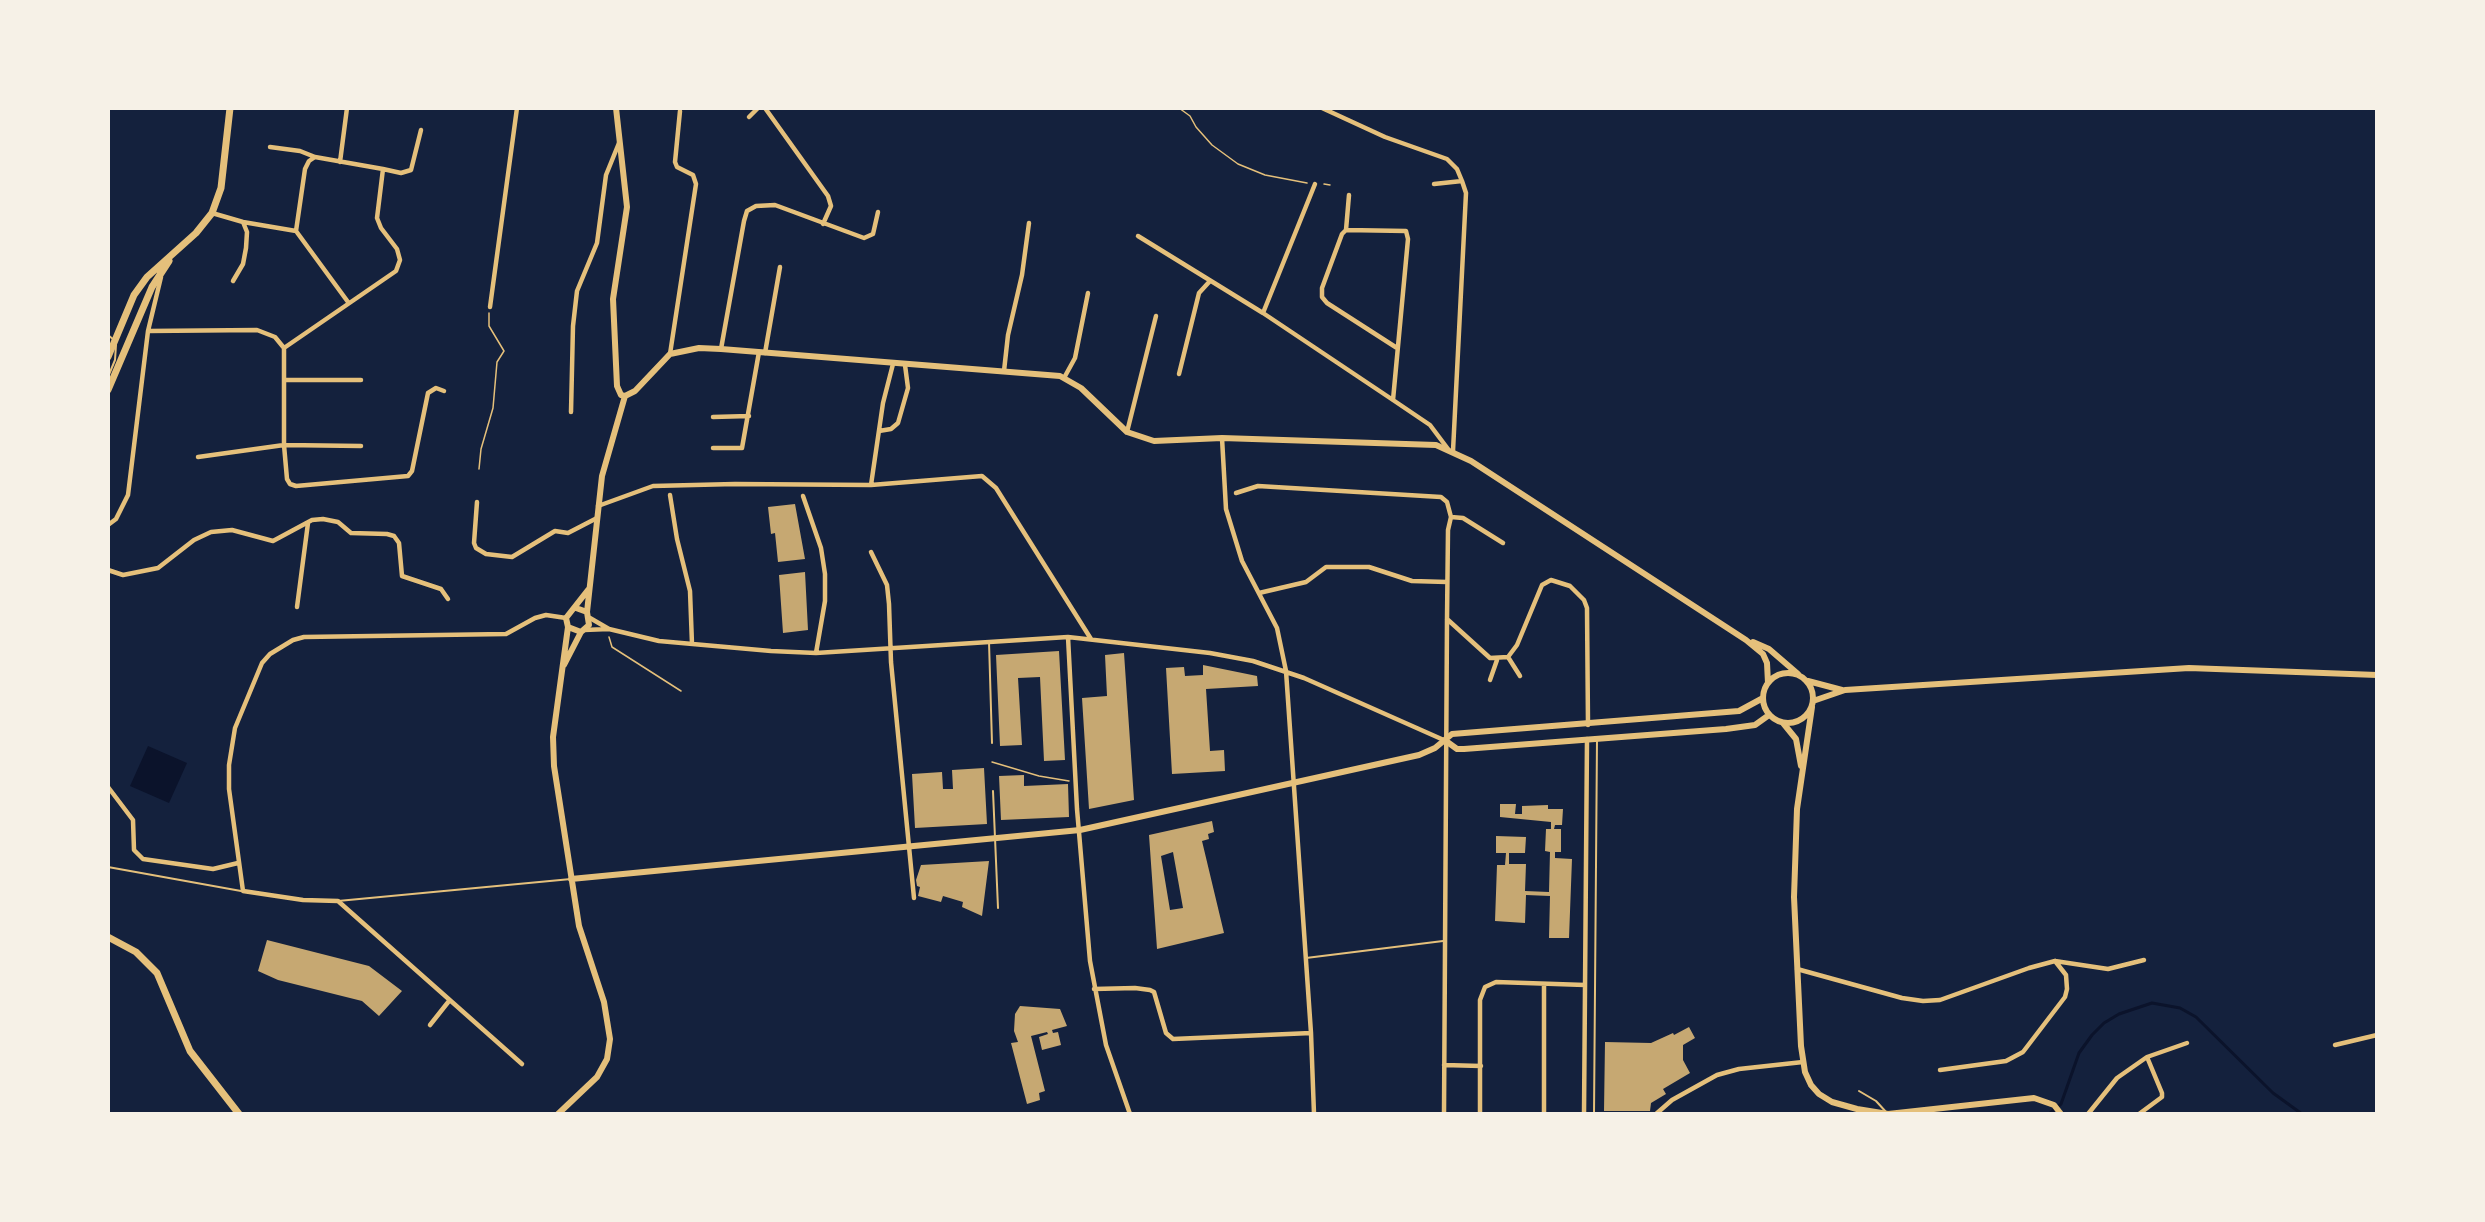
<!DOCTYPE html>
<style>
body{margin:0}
#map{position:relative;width:2485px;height:1222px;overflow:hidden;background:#14213d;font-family:Manrope,sans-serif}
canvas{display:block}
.frame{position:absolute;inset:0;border:110px solid #f6f1e7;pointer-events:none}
</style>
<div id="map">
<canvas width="2485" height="1222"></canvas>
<div class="frame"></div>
</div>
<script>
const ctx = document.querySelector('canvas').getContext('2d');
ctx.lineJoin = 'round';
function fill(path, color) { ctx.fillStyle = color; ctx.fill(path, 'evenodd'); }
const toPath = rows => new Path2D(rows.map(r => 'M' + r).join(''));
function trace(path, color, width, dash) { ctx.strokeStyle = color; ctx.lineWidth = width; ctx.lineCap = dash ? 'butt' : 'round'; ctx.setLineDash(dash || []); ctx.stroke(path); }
const water = toPath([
 [148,746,187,763,169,803,130,786]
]);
const stream = toPath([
 [2049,1114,2061,1104,2079,1053,2092,1035,2104,1023,2119,1014,2152,1003,2180,1008,2196,1017,2273,1093,2302,1114]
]);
const building = toPath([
 [795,504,805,559,778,562,775,533,771,534,768,507],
 [805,572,808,630,783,633,779,575],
 [1059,651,1065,760,1044,761,1040,677,1018,678,1022,745,1000,746,996,655],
 [1124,653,1134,800,1089,809,1082,698,1107,696,1105,655],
 [1203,665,1257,676,1258,686,1206,689,1210,751,1224,750,1225,771,1172,774,1166,668,1184,667,1185,676,1203,675],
 [984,768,987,824,915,828,912,774,942,772,943,789,953,789,952,770],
 [1024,775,1024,786,1068,784,1069,817,1001,820,999,776],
 [1500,804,1516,804,1515,814,1522,814,1522,806,1548,805,1548,809,1563,809,1562,825,1555,825,1554,829,1561,829,1561,852,1555,852,1555,858,1572,859,1569,938,1549,938,1550,896,1526,895,1525,923,1495,921,1497,865,1505,865,1506,853,1496,853,1496,836,1526,837,1525,853,1509,853,1509,864,1526,864,1525,891,1549,892,1550,852,1545,851,1546,829,1551,829,1551,822,1500,817],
 [1212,821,1214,832,1208,834,1209,839,1202,841,1224,933,1157,949,1149,835],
 [1173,852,1183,908,1170,910,1161,856],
 [989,861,982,916,962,907,963,902,943,896,941,902,918,896,920,887,917,886,916,880,921,865],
 [267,940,369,966,402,991,379,1016,362,1001,278,980,258,971],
 [1020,1006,1060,1009,1067,1026,1052,1030,1053,1033,1058,1032,1061,1045,1042,1050,1039,1037,1048,1034,1047,1032,1031,1036,1045,1091,1039,1093,1040,1100,1027,1104,1011,1043,1018,1042,1014,1031,1015,1014],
 [1689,1027,1695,1038,1683,1045,1683,1060,1690,1073,1663,1089,1666,1094,1651,1103,1650,1111,1604,1111,1605,1042,1651,1043,1673,1033,1674,1035]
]);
const path = toPath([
 [1118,108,1145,108],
 [1179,108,1190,116,1196,127,1212,145,1238,164,1265,175,1307,183],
 [1324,184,1330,185],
 [479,469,481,449,493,408,497,362,504,351,489,326,489,313],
 [609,637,612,647,681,691],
 [992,762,1039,776,1069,781]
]);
const service = toPath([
 [108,335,114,340],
 [108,377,115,360,116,345],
 [989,642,992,743],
 [993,791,998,908],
 [108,867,241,891],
 [338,901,571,879],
 [1306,958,1443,941],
 [1859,1091,1876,1101,1887,1113],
 [1594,1114,1597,739]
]);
const minor = toPath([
 [765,108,828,196,831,206,823,224],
 [1322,108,1385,137,1447,159,1457,169,1462,181,1466,193,1453,451],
 [749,117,758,108],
 [270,147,300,151,315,157],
 [340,162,347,108],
 [383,169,401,173,411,170,421,130],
 [1434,184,1462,181],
 [1349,195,1346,230,1342,234,1322,288,1322,297,1327,303,1397,348],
 [212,213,243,222,296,231,348,302],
 [1346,230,1406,231,1408,239,1393,400],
 [296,231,305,169,309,161,315,157,383,169,377,218,381,228,397,249,400,260,396,271,284,348,284,445,287,479,290,484,296,486,408,476,412,471,428,393,436,388,444,391],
 [1138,236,1263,313,1393,400,1430,425,1448,449],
 [233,281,243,264,246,248,247,232,243,222],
 [490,307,517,108],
 [1263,313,1315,184],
 [148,331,257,330,275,337,284,348],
 [721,349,744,221,747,211,756,206,775,205,864,238,873,234,878,212],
 [765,353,780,267],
 [670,354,696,184,693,175,677,167,675,162,680,111],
 [1004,371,1008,335,1022,275,1029,223],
 [1179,374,1199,293,1210,281],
 [1064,378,1075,358,1088,293],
 [284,380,361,380],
 [571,412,573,326,577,291,597,243,606,175,619,143],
 [713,417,749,416],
 [879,431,891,429,898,423,908,388,905,365],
 [1127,432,1156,316],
 [1222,438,1226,509,1242,561,1277,628,1286,671,1311,1033,1314,1114],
 [713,448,742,448,759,352],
 [198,457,284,445,361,446],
 [871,485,883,403,893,364],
 [1236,493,1258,486,1441,497,1447,502,1451,517,1448,530,1447,619,1444,1114],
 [670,495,677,539,690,591,692,644],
 [803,496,821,548,825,574,825,601,816,653],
 [477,502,474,543,476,548,486,554,512,557,555,531,568,533,597,518],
 [598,506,653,486,735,484,871,485,982,476,996,488,1091,639],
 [1451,517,1463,518,1503,543],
 [108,525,116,519,128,495,148,331,161,277],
 [871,552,887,585,889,604,891,662,914,898],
 [108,570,123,575,158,568,194,540,211,532,232,530,273,541,312,520,323,519,338,522,351,533,387,534,394,536,399,543,402,576,441,589,448,599],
 [1259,593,1306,582,1326,567,1369,567,1412,581,1447,582],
 [297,607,308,523],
 [590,618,609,629],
 [1447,619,1490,658,1508,657,1517,645,1542,585,1551,580,1570,586,1584,600,1587,608,1588,725],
 [584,630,609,629,659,641,771,651,816,653,1068,637,1210,653,1253,661,1304,678,1446,741],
 [1068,637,1077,809,1090,961,1106,1045,1130,1114],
 [1508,657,1520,676],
 [1490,680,1497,660],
 [108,787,133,820,134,850,143,859,213,869,238,863],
 [1797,969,1902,998,1923,1001,1940,1000,2029,968,2055,961,2108,969,2144,960],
 [1544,984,1544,1114],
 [1094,989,1135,988,1150,990,1154,992,1166,1033,1173,1039,1311,1033],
 [430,1025,449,1001],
 [2335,1045,2377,1035],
 [522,1064,338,901,303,900,243,891,229,789,229,765,235,728,262,663,270,654,293,640,304,637,506,634,535,618,546,615,566,618],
 [1444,1065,1481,1066],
 [1940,1070,2006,1061,2023,1052,2065,997,2067,989,2066,975,2055,961],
 [1480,1114,1480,1000,1485,987,1496,982,1585,985],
 [1584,1114,1587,739],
 [1656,1114,1672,1100,1717,1075,1739,1069,1803,1062],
 [2088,1114,2117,1078,2147,1057,2187,1043],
 [2139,1114,2162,1097,2162,1093,2147,1057]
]);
const tertiary = toPath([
 [616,108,627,207,613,299,617,386,621,395,625,396],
 [625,396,635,391,670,354,699,348,721,349,1060,376,1081,388,1127,432,1154,441,1222,438,1436,445,1471,461,1746,640,1763,654,1767,663,1768,683],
 [587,612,602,476,625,396],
 [568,627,581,632,589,625,587,612,576,608],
 [1753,642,1769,649,1798,674],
 [564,665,581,632],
 '1763 698a25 25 0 1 1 50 0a25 25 0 1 1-50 0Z',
 [1808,681,1842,690],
 [1813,701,1845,690,2189,668,2377,675],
 [1812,707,1797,809,1794,897,1801,1046,1805,1072,1811,1085,1819,1094,1832,1102,1857,1109,1888,1114,2034,1098,2054,1105,2061,1114],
 [1783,723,1796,739,1801,766],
 [1446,741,1457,749,1464,749,1726,729,1755,725,1769,715],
 [571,879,1080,830,1419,755,1435,748,1452,734,1739,711,1763,698],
 [558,1114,597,1077,607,1059,610,1039,604,1002,579,926,554,766,553,737,568,627,566,618,588,590]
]);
const secondary = toPath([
 [108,357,134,295,147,277,196,233,212,213,221,188,230,108],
 [108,390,152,287,169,261],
 [108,937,136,952,157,973,190,1051,239,1114]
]);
fill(water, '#0b132b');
trace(stream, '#0b132b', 3);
fill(building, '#c6a872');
trace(path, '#e5c07b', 1.5);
trace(service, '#e5c07b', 2);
trace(minor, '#e5c07b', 4.5);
trace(tertiary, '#e5c07b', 6);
trace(secondary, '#e5c07b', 7);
</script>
